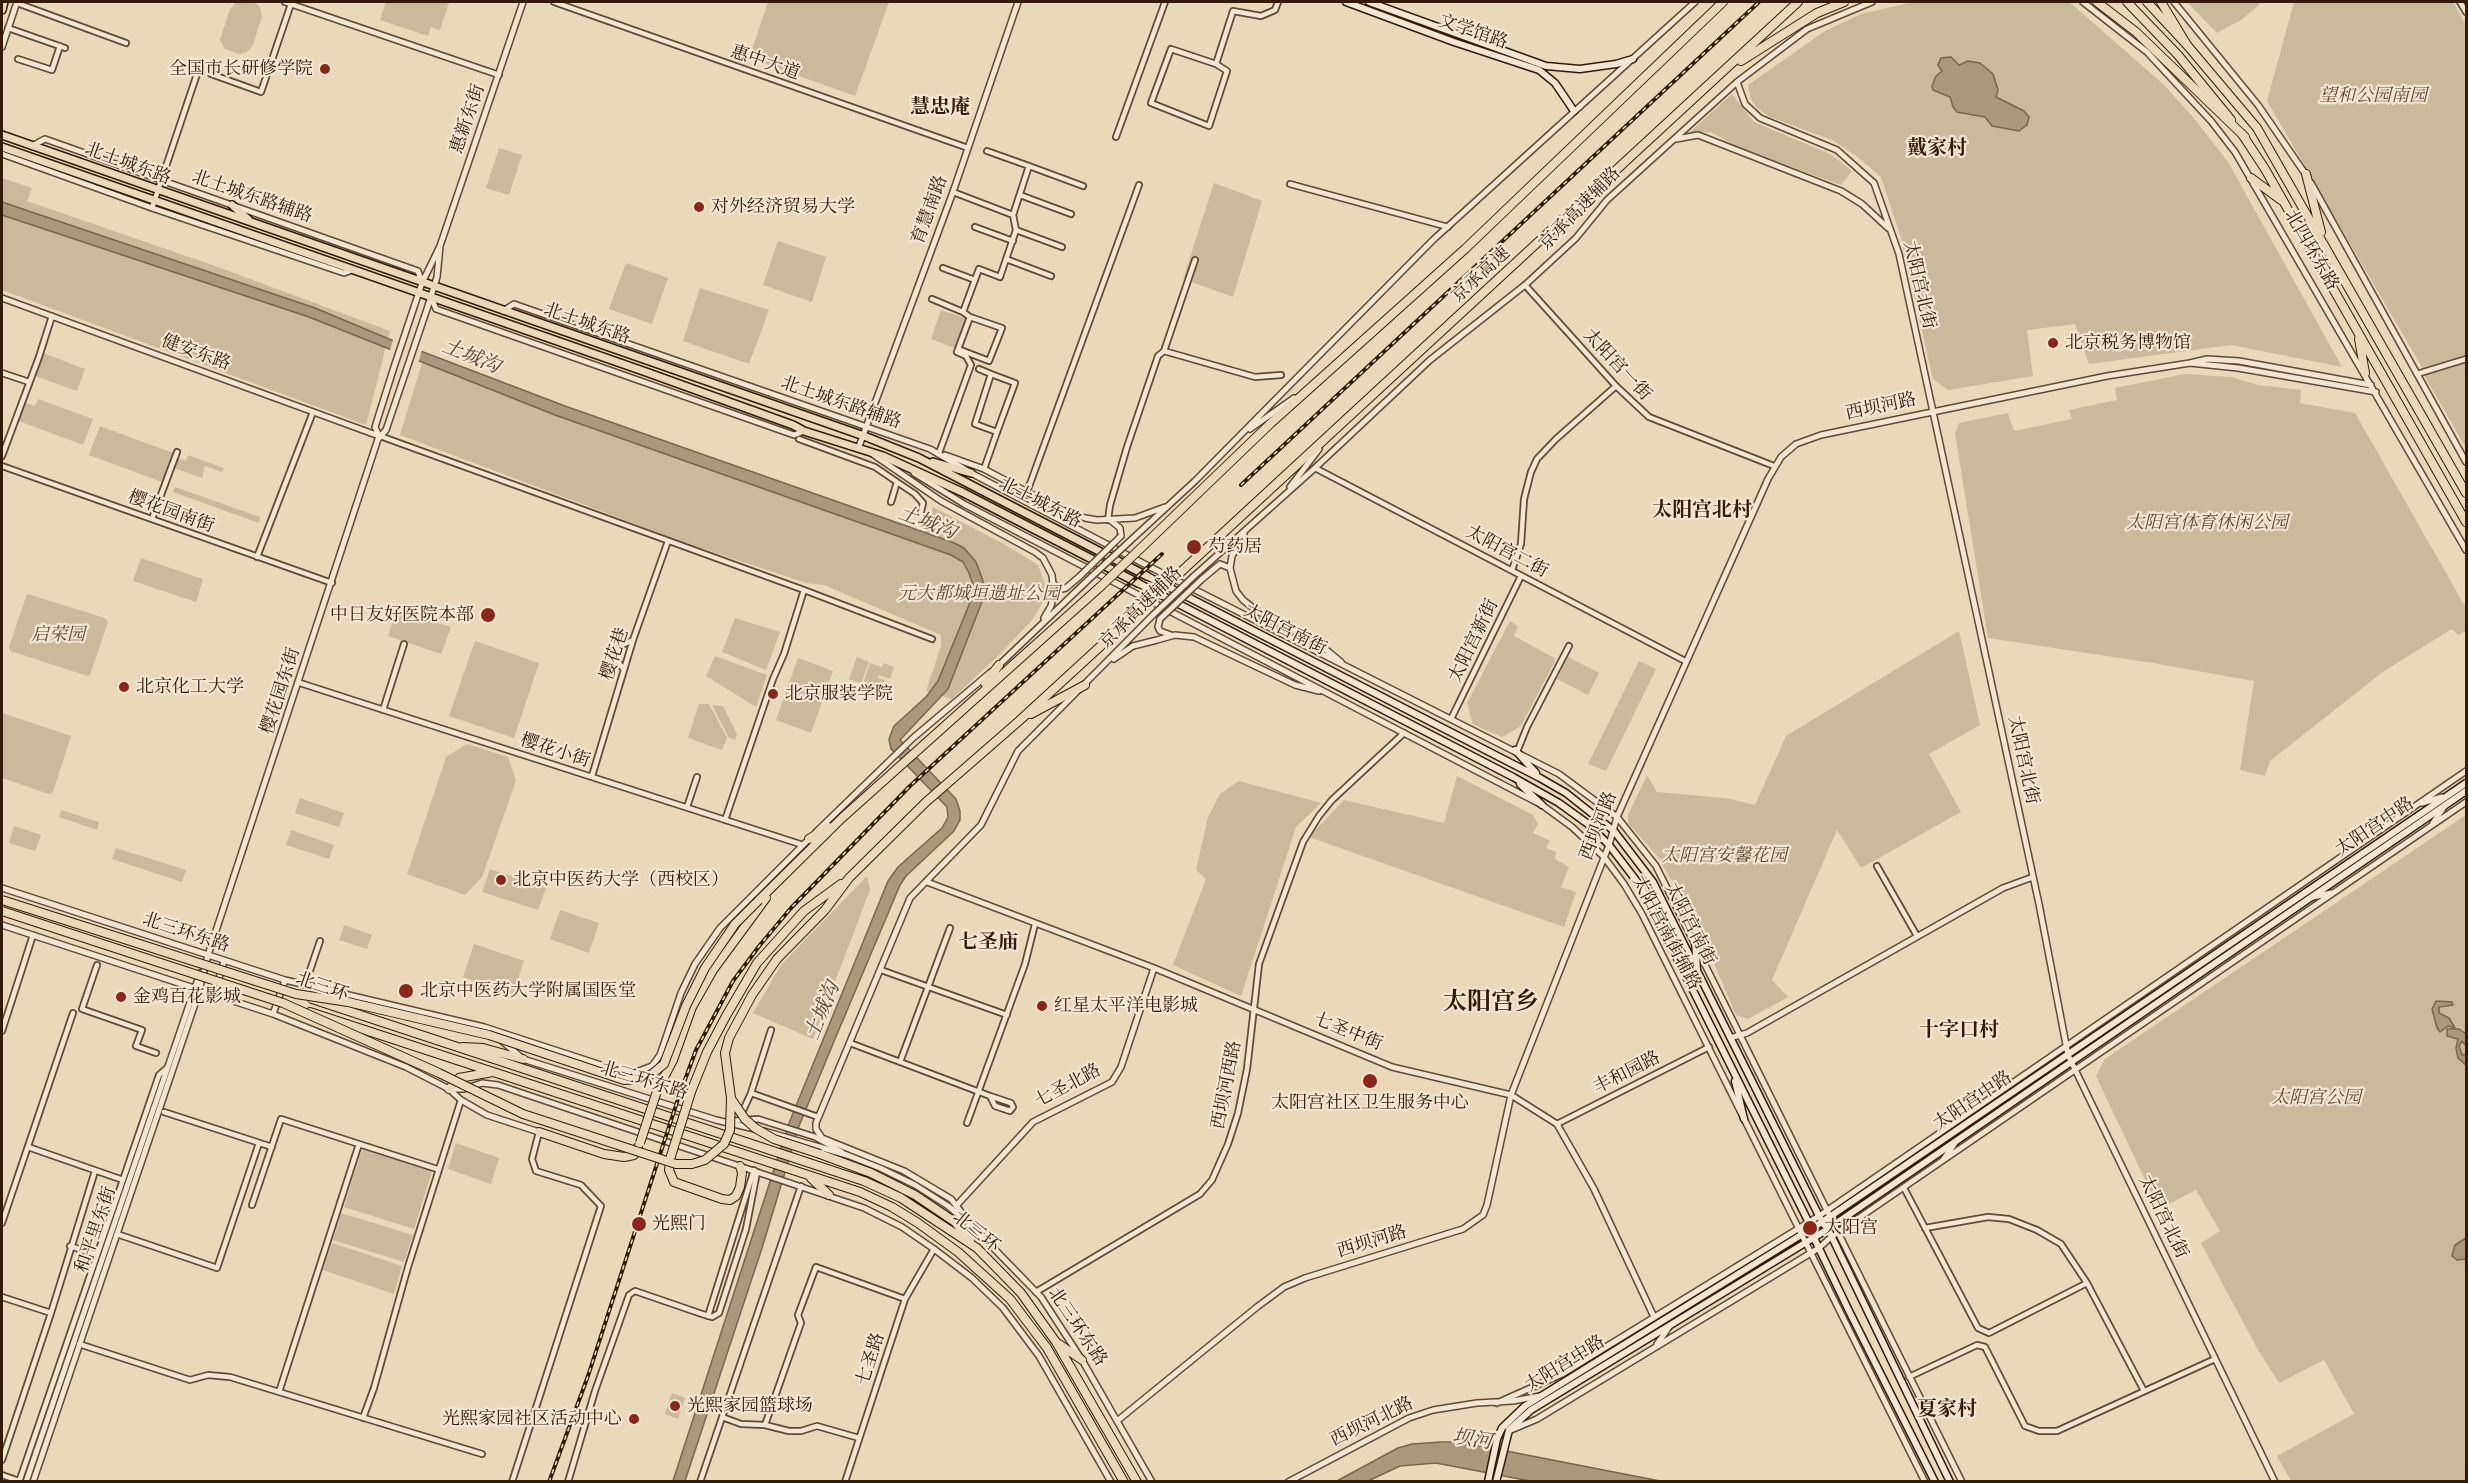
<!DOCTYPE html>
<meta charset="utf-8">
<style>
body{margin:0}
#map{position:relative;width:2468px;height:1483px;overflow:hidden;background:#e9d9b8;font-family:"Old Standard TT",serif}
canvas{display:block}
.frame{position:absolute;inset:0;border:3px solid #341b07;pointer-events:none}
</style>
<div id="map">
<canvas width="2468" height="1483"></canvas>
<div class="frame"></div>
</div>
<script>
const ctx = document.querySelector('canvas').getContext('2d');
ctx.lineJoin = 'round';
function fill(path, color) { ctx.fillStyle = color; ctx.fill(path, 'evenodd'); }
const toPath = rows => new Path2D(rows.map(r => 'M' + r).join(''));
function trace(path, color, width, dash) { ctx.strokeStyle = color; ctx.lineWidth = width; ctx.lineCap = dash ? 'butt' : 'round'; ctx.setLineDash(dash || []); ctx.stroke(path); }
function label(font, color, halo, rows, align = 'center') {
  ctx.font = font + ' "Old Standard TT","Noto Serif SC",serif'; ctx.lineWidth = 4.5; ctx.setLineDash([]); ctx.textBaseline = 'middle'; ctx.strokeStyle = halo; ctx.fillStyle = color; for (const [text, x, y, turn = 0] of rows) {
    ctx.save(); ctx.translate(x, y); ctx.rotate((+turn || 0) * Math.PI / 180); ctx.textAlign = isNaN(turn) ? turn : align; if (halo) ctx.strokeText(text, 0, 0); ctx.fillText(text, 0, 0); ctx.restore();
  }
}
const green = toPath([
 [237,2,254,2,260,7,262,16,253,45,248,51,240,54,225,49,220,40,230,9],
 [386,2,449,2,440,30,431,27,428,36,380,20],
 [768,2,889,2,855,96,749,58],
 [1913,2,2068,2,2074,6,2163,84,2193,117,2228,162,2342,367,2231,345,2089,364,2075,324,2027,330,2033,376,1948,390,1933,379,1901,238,1881,177,1855,155,1832,140,1770,117,1758,109,1751,100,1748,85,1825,31,1861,14],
 [2187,2,2260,2,2258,6,2241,20,2217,33],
 [2294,2,2453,2,2466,25,2466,355,2423,369,2267,101],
 [1732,94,1754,122,1832,155,1852,171,1841,185,1739,148,1711,132,1689,133],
 [499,148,522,155,509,195,486,188],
 [2,178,32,188,27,201,218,267,390,331,366,425,2,290],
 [1214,183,1262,201,1233,297,1183,279],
 [778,241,826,257,812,302,763,285],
 [626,263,668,278,652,324,609,309],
 [700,288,769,310,749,364,683,341],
 [941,310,968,319,957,349,931,339],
 [43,353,85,369,77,391,35,376],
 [423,360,923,539,933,507,1004,544,1038,565,1046,587,1044,600,1033,619,1002,652,952,699,926,691,941,646,941,635,824,585,806,583,680,541,400,435],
 [2466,362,2466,448,2424,375],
 [2185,374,2231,377,2258,385,2301,390,2300,403,2355,413,2466,608,2466,631,2458,635,2452,629,2384,671,2270,761,2265,776,2240,770,2254,681,2153,663,1988,638,1955,433,1959,423,2008,413,2014,431,2072,419,2069,410,2117,400,2115,388],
 [38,399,93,419,83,445,19,421,25,403,35,406],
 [100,426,173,453,162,482,89,455],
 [188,455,224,468,222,472,205,466,202,478,174,468,177,458,186,461],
 [175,487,260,517,259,523,173,492],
 [141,558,203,579,196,602,133,581],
 [27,594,105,618,108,622,90,675,88,676,10,651,9,647],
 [396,610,451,627,441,654,388,636],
 [735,618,780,632,766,670,722,652],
 [1510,621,1518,626,1514,636,1556,659,1521,726,1502,737,1473,724,1467,703],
 [1959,631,1980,725,1929,754,1961,812,1861,868,1837,830,1772,980,1788,997,1748,1019,1736,1015,1701,933,1658,857,1628,823,1628,815,1647,775,1657,792,1725,798,1755,805,1786,736],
 [475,641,539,663,514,738,449,716],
 [715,656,767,675,756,707,706,676],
 [857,657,869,662,861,684,849,679],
 [1568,657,1599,673,1588,695,1557,679],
 [798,658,833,671,811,733,776,720],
 [1639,661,1656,669,1606,771,1588,764],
 [870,663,882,667,884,663,894,667,890,679,879,675,878,678,889,682,885,694,863,684],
 [699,704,709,704,727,738,722,750,688,738],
 [712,705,723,706,737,734,735,740,729,738],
 [2,713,71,736,53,792,49,794,2,778],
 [467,744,508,757,516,781,482,877,465,895,407,874,446,757],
 [1457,776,1533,815,1538,824,1533,833,1550,841,1546,848,1556,852,1555,859,1569,867,1561,887,1576,892,1564,927,1309,837,1344,800,1444,823],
 [1239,781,1321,803,1296,827,1241,996,1173,965,1206,879,1196,870,1208,817,1220,794],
 [300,798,344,813,339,827,295,813],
 [61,810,99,822,97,830,59,817],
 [2466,815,2466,1481,2291,1481,2277,1456,2354,1414,2324,1360,2279,1383,2258,1350,2201,1243,2220,1231,2196,1190,2159,1209,2096,1076,2105,1059],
 [14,826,41,835,35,851,9,843],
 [291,830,334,845,329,859,286,845],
 [116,848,186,870,182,882,112,859],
 [490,869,546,888,538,910,482,892],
 [867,876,870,890,813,1039,753,1013,781,965],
 [560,910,599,923,589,953,550,939],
 [344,925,372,935,367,949,339,940],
 [474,944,524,961,513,994,463,977],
 [456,1143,499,1158,491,1184,448,1169],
 [362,1149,432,1171,414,1229,344,1207],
 [341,1213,413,1235,404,1262,333,1240],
 [332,1243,402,1266,394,1294,323,1270],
 [672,1393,685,1398,678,1419,665,1414]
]);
const water = toPath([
 [1951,57,1959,65,1968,61,1980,63,1993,74,1998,90,1996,97,2024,111,2029,117,2027,125,2019,131,1992,126,1985,117,1957,112,1953,107,1950,97,1933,90,1932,86,1936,76,1942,71,1938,65,1941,58,1951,57],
 [2,202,315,308,389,339,565,406,952,542,964,548,976,562,983,581,983,599,948,689,900,740,956,799,960,811,960,820,954,831,906,876,900,885,835,1039,799,1126,762,1248,685,1481,673,1481,789,1123,888,881,898,867,942,828,948,817,947,807,891,749,889,739,894,726,926,697,938,681,969,605,973,585,969,573,963,562,951,555,555,415,309,317,2,215,2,202],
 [2436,1001,2452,1002,2453,1005,2439,1007,2439,1013,2449,1018,2455,1028,2448,1026,2440,1032,2437,1028,2432,1009,2436,1001],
 [2447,1029,2459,1029,2466,1034,2466,1046,2462,1041,2459,1046,2462,1055,2466,1054,2466,1065,2458,1058,2456,1048,2458,1039,2447,1036,2447,1029],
 [2466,1238,2466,1259,2457,1260,2452,1256,2455,1245,2466,1238],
 [1441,1442,1460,1442,1660,1481,1530,1481,1436,1463,1400,1466,1368,1481,1335,1482,1398,1448,1412,1444,1441,1442]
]);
const pier = toPath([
 [394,337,423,347,418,363,389,353]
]);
const minor = toPath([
 [285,2,499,75],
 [554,2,968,148],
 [2460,2,2466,12],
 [17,3,126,43],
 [8,28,65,48],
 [1171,49,1216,64,1227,71,1209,126,1151,103,1171,49],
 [18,59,52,70,60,46],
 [1216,64,1233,11,1261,16,1275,10,1278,2],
 [211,74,261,92,291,4],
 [1116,137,1165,2],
 [1029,166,1083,186],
 [1290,184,1448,227],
 [953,192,1013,215,1029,166,987,151],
 [1020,195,1071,214],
 [152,208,197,74],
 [975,227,1013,241],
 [1016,230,1062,247],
 [1006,259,1051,276],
 [943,268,975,280],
 [1525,285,1616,386,1649,417,1774,466],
 [932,299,963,312],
 [958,349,989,361,1002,328,970,317],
 [1164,351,1195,260],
 [979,369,991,374],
 [2,373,29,382],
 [2417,374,2466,359],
 [380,436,804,590,932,639],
 [799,439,875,467,897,482,891,502],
 [939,453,971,365,966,356,957,352,970,317,963,312,979,269,1000,277,1016,230,1013,215],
 [2,456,39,357,52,316],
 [2,466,332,583],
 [1315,468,1685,661],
 [984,469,997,432,975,424,991,374,1015,383,997,432],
 [897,482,915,494,923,503,921,512],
 [1027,492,1139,185],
 [152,519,177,452],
 [1108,520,1110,505,1127,447,1158,356,1164,351,1255,377,1281,375],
 [257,557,313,412],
 [1512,570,1521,544,1524,499,1531,472,1537,459,1556,439,1616,386],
 [624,670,614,656,618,647,633,640],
 [300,683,803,845],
 [383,710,404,644],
 [1451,719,1521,576],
 [1517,752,1527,727,1569,646],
 [592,776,633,640,668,541],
 [687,807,697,777],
 [725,820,773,679,784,654,804,590],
 [1877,866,1917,936],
 [97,965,82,1009,142,1030,136,1046,156,1053],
 [881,970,1007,1015],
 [305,985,320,941],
 [2,1031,33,935],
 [850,1043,990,1096,995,1106,1010,1111,1013,1107,1011,1103,990,1096],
 [900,1062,950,928],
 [751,1093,818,1117],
 [164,1112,272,1147],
 [741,1115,751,1093,771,1030],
 [728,1121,758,1119,815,1137,842,1152],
 [967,1123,1025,964,1035,924],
 [1557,1124,1709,1047],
 [28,1147,123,1180],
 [1904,1188,1978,1328,1989,1333,2087,1283],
 [252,1205,281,1119,437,1169],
 [2,1223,73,1013],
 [1925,1228,1988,1217,2009,1219,2037,1230,2061,1244,2087,1283,2144,1391],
 [117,1234,217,1268,259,1143],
 [70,1246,97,1255],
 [1036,1292,1200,1194,1212,1180,1228,1144,1238,1113,1247,1069,1259,964,1303,842,1319,816,1332,800,1404,733],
 [2,1297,51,1313],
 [708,1316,754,1170],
 [79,1344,190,1380,208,1375,230,1377,482,1454],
 [1909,1377,1977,1345,1985,1347,2025,1426,2039,1431,2057,1431,2215,1359],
 [279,1392,359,1144],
 [722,1417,741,1424,765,1425,801,1323,798,1315,816,1267,905,1299],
 [363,1418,374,1388,408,1267,461,1100],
 [765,1425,789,1431,801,1431,817,1426,859,1438],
 [2,1460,51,1313,95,1171],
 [2,1475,22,1482],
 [19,1482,159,1075,167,1068],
 [512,1482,601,1206,581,1185,536,1171,532,1159,539,1132],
 [568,1482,595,1391,629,1295,635,1291,702,1314,712,1317,719,1313,746,1229,757,1172],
 [700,1482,801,1186],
 [845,1482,905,1299,934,1249]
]);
const tertiary = toPath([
 [2083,2,2147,52,2211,121,2235,152,2466,550],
 [2174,2,2258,105,2306,175],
 [2,47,17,2],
 [1737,82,1745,104,1760,118,1837,150,1874,183,1899,254,2039,904,2068,1055,2275,1482],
 [1676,139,1698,135,1841,191,1862,204,1888,228],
 [32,146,45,139,418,271,422,283],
 [2,154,152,208,344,273,352,270],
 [2311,183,2466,462],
 [431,297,436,309,794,435,804,431],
 [2,298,379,436],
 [503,311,514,304,930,449,971,473,1154,569,1559,774,1617,817,1656,866,1962,1482],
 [2371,385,2239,361,2207,359,2190,363,2238,368,2376,392],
 [1250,429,1294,398],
 [379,436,375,427,394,367,422,283,440,246,523,2],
 [858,449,953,192,1018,2],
 [871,453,941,501,1035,552,1043,558,1052,575,1054,594,1051,606,1044,618],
 [945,455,984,469,1059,509,1085,518,1097,520,1135,518,1165,507],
 [914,473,964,504,1542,805,1572,827,1604,857,1624,884,1642,914,1925,1482],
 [1290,487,1319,449],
 [1110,520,1120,528,1121,536],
 [1244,534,1232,556,1230,568,1236,591,1243,600,1257,611,1318,643,1341,662],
 [1130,541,1195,481,1433,240,1695,2],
 [1194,576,1315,468,1430,360,1525,285,1576,238,1607,200,1737,82,1807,29,1872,2],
 [1201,580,1220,564,1230,568],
 [1053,584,1062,589,1066,588,1080,576],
 [1160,619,1158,627,1160,631,1171,635],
 [1114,659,1133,646,1157,640,1175,635,1194,637,1295,685,1319,691],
 [998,666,1088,580],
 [2422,803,2442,797],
 [2433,823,2444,807],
 [816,832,913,738,991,672],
 [927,882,1154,968,1392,1067,1511,1095,1557,1124,1594,1189,1654,1317],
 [2,888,285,980,484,1027,607,1067,636,1072,652,1066,660,1055,681,993,695,964,720,928,810,838],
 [2313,897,2331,893],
 [2,925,273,1014,406,1067,449,1089,464,1089,482,1083,498,1085,864,1208,902,1227,934,1249,972,1278,1003,1308,1039,1356,1111,1482],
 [214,995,224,961],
 [273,1014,285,980],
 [1730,1038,1747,1033,2003,888,2033,877],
 [502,1041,523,1059,716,1120,755,1129],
 [450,1090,461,1100,487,1115,539,1132],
 [764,1131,847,1155,880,1168,915,1185,948,1206,972,1226,1041,1297,1082,1360,1152,1482],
 [1943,1160,1955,1143],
 [956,1206,1033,1122,1112,1082,1121,1067,1154,968],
 [965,1217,951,1199,904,1171,822,1138,816,1129,816,1123,910,898,981,825,1018,751,1153,615],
 [1657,1344,1669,1327],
 [1497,1403,1562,1374,1819,1216,2466,771],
 [1117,1421,1257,1307,1284,1287,1305,1278,1463,1229,1483,1215,1487,1205,1511,1095,1609,845,1617,817,1768,479,1781,457,1796,444,1821,435,2107,376,2190,363],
 [1511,1430,1537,1419,1819,1248,1831,1237,2466,802],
 [26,1482,200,973],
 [33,1482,197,998,208,955,378,439,386,430,427,309,437,277,440,246],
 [1288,1482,1409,1418,1433,1410,1477,1403,1513,1401,1540,1396]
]);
const secondary = toPath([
 [1346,2,1454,42,1539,70,1555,83,1574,111],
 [1369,2,1546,66,1580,69,1616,64,1633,59],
 [1147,576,1540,778,1566,793,1614,831,1653,882,1822,1222,1828,1229,1950,1482],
 [1138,583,1513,777,1559,803,1588,824,1609,845,1642,888,1808,1221,1814,1238,1850,1313,1935,1482],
 [1515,750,1536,773],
 [1520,784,1542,805],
 [1695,941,1697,970],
 [1735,1081,1744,1119],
 [1488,1482,1497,1439,1502,1428,1525,1406,1822,1222,2466,783],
 [1496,1482,1509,1430,1531,1410,1828,1229,2466,791]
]);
const primary = toPath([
 [2,10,4,2],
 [2,135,864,436,919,458,1147,576],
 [2,147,646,372,793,425,804,431,883,456,962,492,1138,583],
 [232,205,249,220],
 [933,462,971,473]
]);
const trunk = toPath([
 [2127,2,2178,55,2231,120],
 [2147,2,2187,45,2257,128,2466,493],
 [2242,134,2265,169,2466,522],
 [2306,174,2321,232],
 [2251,178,2281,200],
 [2359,339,2365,373],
 [985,683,999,665],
 [1031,714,1085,685],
 [809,839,828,827],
 [759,900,842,818,1100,587],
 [312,999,864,1181,901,1198,977,1248,1021,1293,1056,1342,1137,1482],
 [310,1012,860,1192,892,1207,918,1223,958,1252,1010,1299,1047,1348,1124,1482],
 [463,1047,483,1048,523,1059],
 [449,1089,459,1078,493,1072],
 [657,1091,673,1060,692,1007,713,970,766,898],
 [691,1092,707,1052,726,1016,757,963,804,911,841,884],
 [731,1098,725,1053,729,1038,752,995,777,959,825,910,849,878,926,802,1019,721,1141,609],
 [539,1132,604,1154,624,1157,634,1155,638,1147],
 [820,1154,871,1173,915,1195,955,1222,970,1240],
 [671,1156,669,1170,674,1182,722,1199,730,1200,736,1196,740,1187,742,1173,740,1166],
 [811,1178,829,1195],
 [1059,1344,1082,1360]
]);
const motorway = toPath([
 [2097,2,2136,32,2245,137],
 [2161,2,2187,45],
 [1741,61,1817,13,1844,2],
 [1141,548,1271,423,1465,249,1723,2],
 [1183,570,1798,2]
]);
const rail = toPath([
 [1241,485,1759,2],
 [549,1482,588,1376,679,1096,696,1050,733,981,760,945,791,908,910,786,1162,554]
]);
const tertiaryBridge = toPath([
 [1080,576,1121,536],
 [1088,580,1130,541],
 [1153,615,1194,576],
 [1160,619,1201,580]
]);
const trunkBridge = toPath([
 [1100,587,1141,548],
 [1141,609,1183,570],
 [2,900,296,994,348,1002,489,1035,624,1080,642,1079,652,1074,664,1064,686,1006,705,968,735,924,759,900],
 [2,911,283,1003,439,1073,523,1114,676,1164,692,1164,705,1160,724,1144,730,1130,731,1098],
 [732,1100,745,1119,755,1128,774,1139,820,1154],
 [640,1143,657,1091],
 [671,1156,691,1092]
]);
const markers = [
 [325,69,6,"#8f2418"],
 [699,207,6,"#8f2418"],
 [2053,343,6,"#8f2418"],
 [1194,547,8,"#8f2418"],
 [488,615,8,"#8f2418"],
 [124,687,6,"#8f2418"],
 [773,694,6,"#8f2418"],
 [501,880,6,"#8f2418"],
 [406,991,8,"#8f2418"],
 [121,997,6,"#8f2418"],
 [1042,1006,6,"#8f2418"],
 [1370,1081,8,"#8f2418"],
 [639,1224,8,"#8f2418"],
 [1810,1228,8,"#8f2418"],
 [675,1406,6,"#8f2418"],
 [634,1419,6,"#8f2418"]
];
const streetNames = [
 ["文学馆路",1473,32,19],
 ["惠中大道",765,63,19],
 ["惠新东街",468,119,-71],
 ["北土城东路",128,164,20],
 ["北土城东路辅路",252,197,19],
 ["京承高速辅路",1580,209,-46],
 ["育慧南路",930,210,-70],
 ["北四环东路",2311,250,60],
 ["京承高速",1481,275,-43],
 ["太阳宫北街",1919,285,77],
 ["北土城东路",587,324,19],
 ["健安东路",196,353,20],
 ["太阳宫一街",1617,365,47],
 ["北土城东路辅路",841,403,19],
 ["西坝河路",1881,407,-12],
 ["北土城东路",1040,503,27],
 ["樱花园南街",171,512,20],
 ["太阳宫二街",1507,552,28],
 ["京承高速辅路",1141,608,-45],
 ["太阳宫南街",1285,630,27],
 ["太阳宫新街",1474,641,-64],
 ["樱花巷",615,654,-72],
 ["樱花园东街",281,691,-72],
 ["樱花小街",555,751,18],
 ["太阳宫北街",2023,760,78],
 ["西坝河路",1599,826,-69],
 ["太阳宫中路",2375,827,-34],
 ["太阳宫南街",1690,924,63],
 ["北三环东路",186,933,18],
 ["太阳宫南街辅路",1666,933,62],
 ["北三环",322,987,19],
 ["七圣中街",1348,1032,22],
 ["丰和园路",1627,1073,-27],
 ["北三环东路",644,1081,17],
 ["西坝河西路",1227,1085,-79],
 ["七圣北路",1068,1086,-28],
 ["太阳宫中路",1973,1101,-34],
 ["太阳宫北街",2163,1217,64],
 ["和平里东街",96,1230,-71],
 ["北三环",976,1232,39],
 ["西坝河路",1372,1242,-17],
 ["北三环东路",1077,1327,56],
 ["七圣路",871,1359,-72],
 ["太阳宫中路",1565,1364,-32],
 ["西坝河北路",1372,1422,-26]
];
const poiNames = [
 ["全国市长研修学院",313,69,"right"],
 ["对外经济贸易大学",711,207],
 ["北京税务博物馆",2065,343],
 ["芍药居",1208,547],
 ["中日友好医院本部",474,615,"right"],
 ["北京化工大学",136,687],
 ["北京服装学院",785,694],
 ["北京中医药大学（西校区）",513,880],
 ["北京中医药大学附属国医堂",420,991],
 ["金鸡百花影城",133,997],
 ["红星太平洋电影城",1054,1006],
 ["太阳宫社区卫生服务中心",1370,1103,"center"],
 ["光熙门",652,1224],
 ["太阳宫",1824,1228],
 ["光熙家园篮球场",687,1406],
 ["光熙家园社区活动中心",622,1419,"right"]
];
const parkNames = [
 ["望和公园南园",2373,96],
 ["太阳宫体育休闲公园",2207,523],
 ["元大都城垣遗址公园",979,594],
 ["启荣园",58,635],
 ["太阳宫安馨花园",1724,856],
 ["太阳宫公园",2316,1098]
];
const neighbourhoodNames = [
 ["慧忠庵",940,108],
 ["戴家村",1937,149],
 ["太阳宫北村",1702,511],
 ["七圣庙",988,943],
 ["十字口村",1959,1031],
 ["夏家村",1947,1410]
];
const waterNames = [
 ["土城沟",471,357,22],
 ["土城沟",927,523,21],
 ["土城沟",823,1011,-68],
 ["坝河",1472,1440,9]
];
const districtNames = [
 ["太阳宫乡",1491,1003]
];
fill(green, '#cab99a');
fill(water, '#ab987c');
trace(water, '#7b664d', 1.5);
fill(pier, '#e9d9b8');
trace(minor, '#614a33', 8);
trace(tertiary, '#614a33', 8);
trace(secondary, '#341b07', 9);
trace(primary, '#341b07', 10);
trace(trunk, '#341b07', 10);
trace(motorway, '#341b07', 10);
trace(minor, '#f1e6d1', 4.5);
trace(tertiary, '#f1e6d1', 5);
trace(secondary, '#f1e6d1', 6);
trace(primary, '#e9d9b8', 7);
trace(trunk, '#e9d9b8', 8);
trace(motorway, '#e9d9b8', 8);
trace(rail, '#341b07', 4);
trace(rail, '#f1e6d1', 1.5, [4.5]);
trace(tertiaryBridge, '#614a33', 8, []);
trace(trunkBridge, '#341b07', 10, []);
trace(tertiaryBridge, '#f1e6d1', 5);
trace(trunkBridge, '#e9d9b8', 8);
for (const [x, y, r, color] of markers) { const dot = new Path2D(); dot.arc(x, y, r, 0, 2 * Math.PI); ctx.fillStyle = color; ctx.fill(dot); trace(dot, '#f1e6d1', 2); }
label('18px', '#341b07', '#f1e6d1', streetNames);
label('18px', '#341b07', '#f1e6d1', poiNames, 'left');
label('italic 18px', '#614a33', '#f1e6d1', parkNames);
label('bold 20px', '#341b07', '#f1e6d1', neighbourhoodNames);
label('italic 20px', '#5e4730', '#f1e6d1', waterNames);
label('bold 24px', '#341b07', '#f1e6d1', districtNames);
</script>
